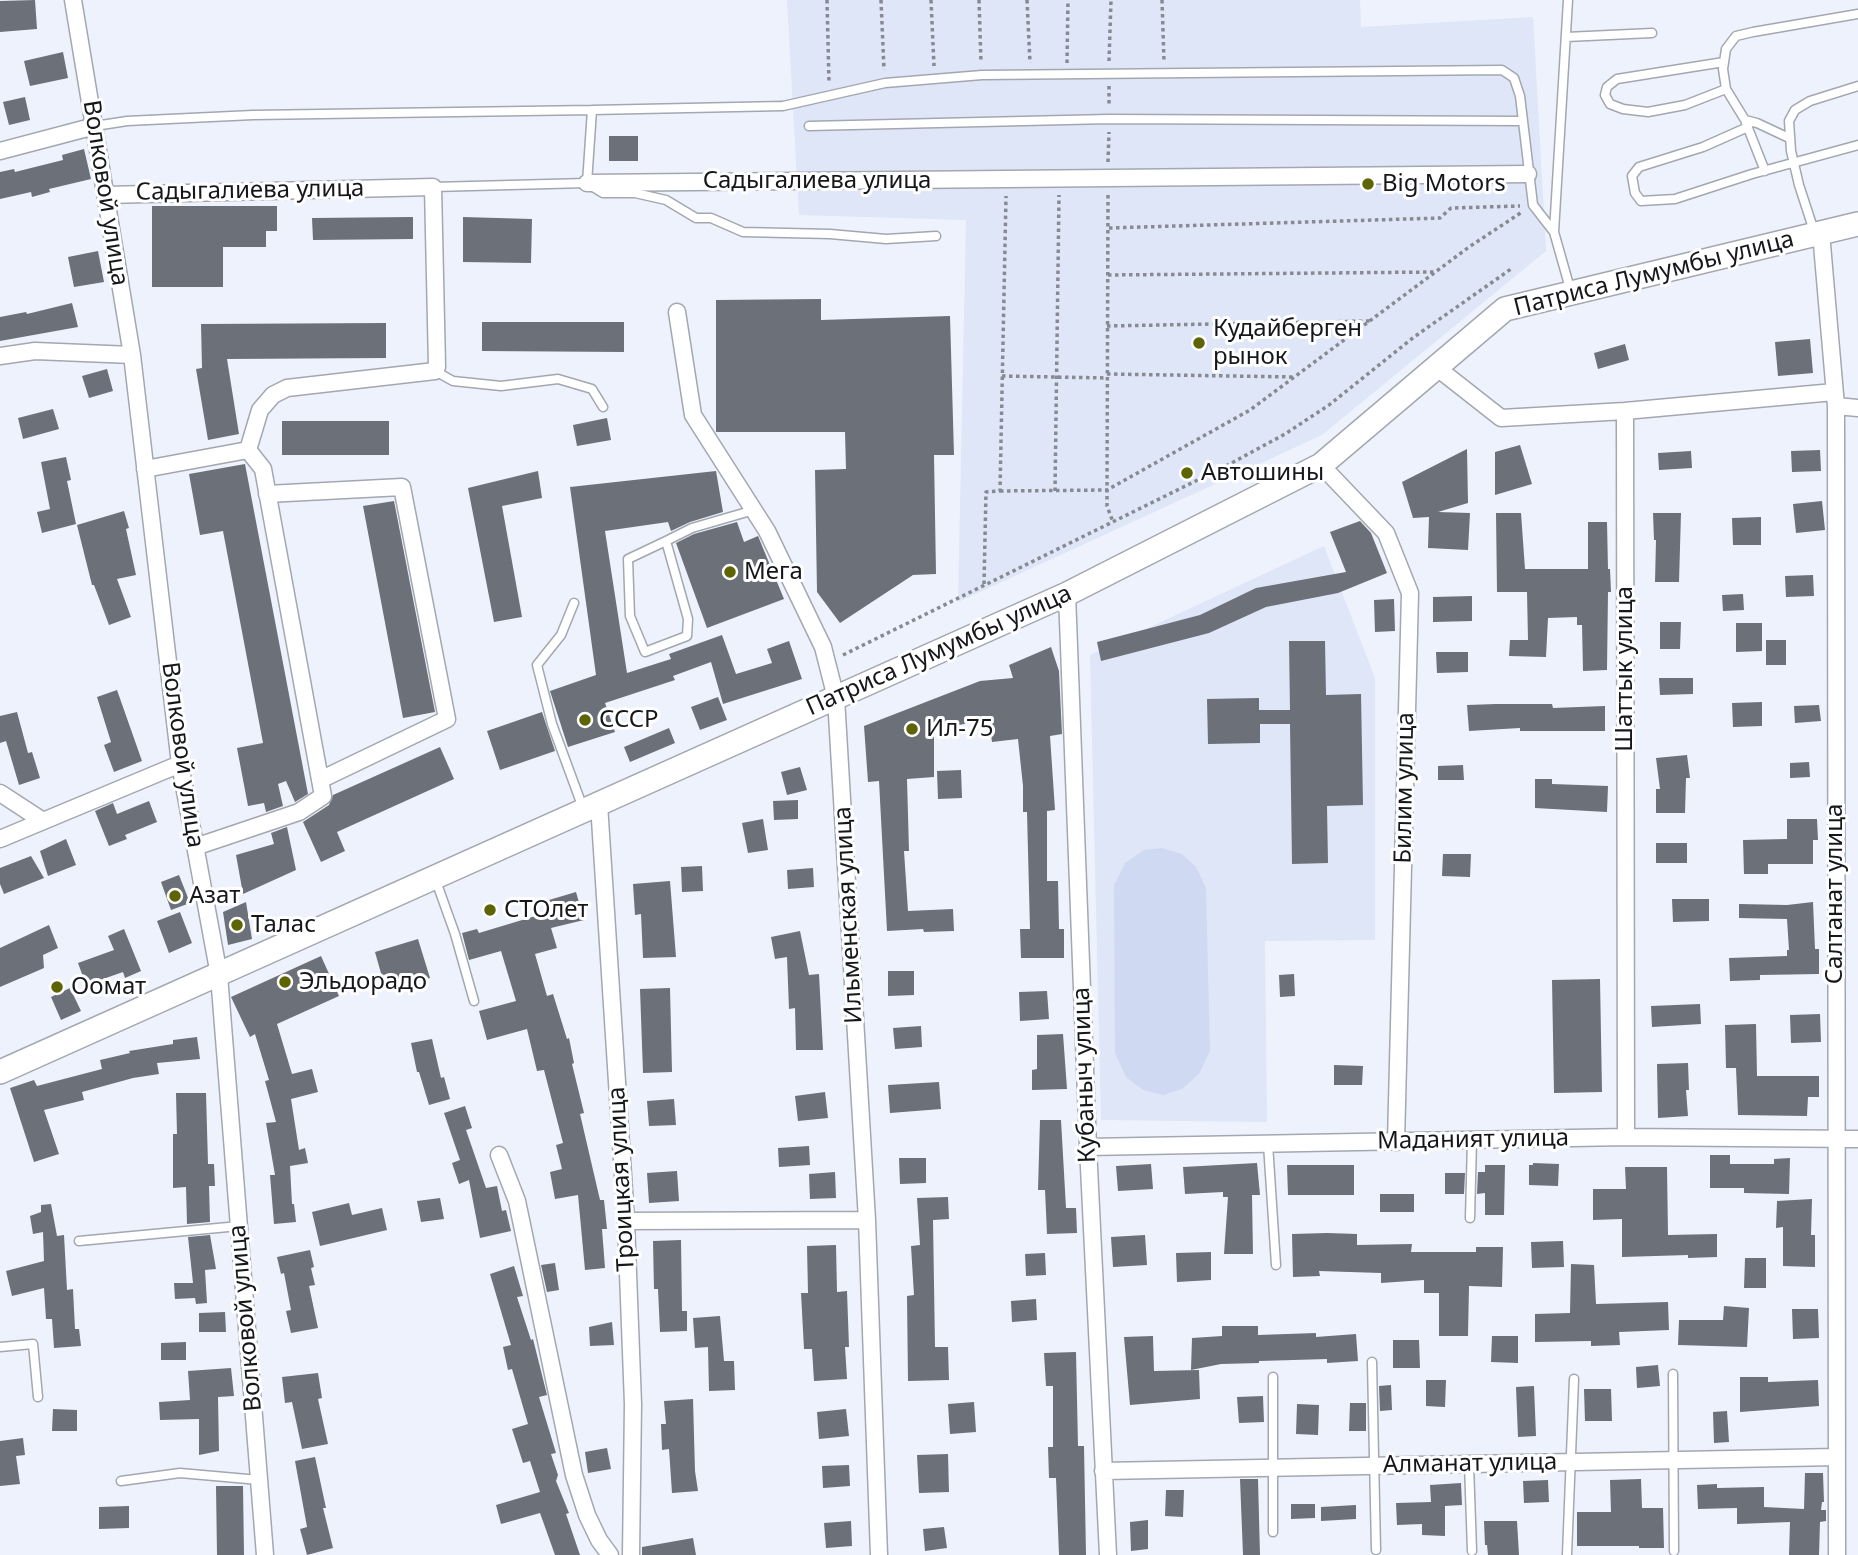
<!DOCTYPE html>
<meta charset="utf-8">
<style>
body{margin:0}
canvas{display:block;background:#edf2fc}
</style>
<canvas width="1858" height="1555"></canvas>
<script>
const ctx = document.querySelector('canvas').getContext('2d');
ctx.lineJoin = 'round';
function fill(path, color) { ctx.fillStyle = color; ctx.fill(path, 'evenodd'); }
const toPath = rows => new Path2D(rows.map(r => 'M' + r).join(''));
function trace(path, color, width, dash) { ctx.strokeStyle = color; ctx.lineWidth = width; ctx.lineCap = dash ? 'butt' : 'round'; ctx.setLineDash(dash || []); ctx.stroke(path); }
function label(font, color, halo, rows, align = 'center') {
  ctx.font = font + ' "Noto Sans",sans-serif'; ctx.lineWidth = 6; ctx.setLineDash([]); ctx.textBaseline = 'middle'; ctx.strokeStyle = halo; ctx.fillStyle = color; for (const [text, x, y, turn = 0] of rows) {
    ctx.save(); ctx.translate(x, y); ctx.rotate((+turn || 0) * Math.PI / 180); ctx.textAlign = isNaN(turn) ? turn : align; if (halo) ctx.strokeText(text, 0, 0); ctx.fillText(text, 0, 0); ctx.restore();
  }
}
const built = toPath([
 [787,0,1360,0,1361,27,1533,17,1546,251,1322,435,958,602,966,220,799,215],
 [1324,546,1375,678,1375,940,1265,941,1267,1122,1101,1120,1090,655]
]);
const green = toPath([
 [1162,848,1182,854,1196,867,1206,888,1210,1051,1199,1074,1182,1089,1163,1095,1143,1090,1126,1077,1115,1053,1114,885,1125,863,1144,850]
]);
const building = toPath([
 [35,0,37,29,0,32,0,1],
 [63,52,68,78,30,86,24,61],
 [25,97,30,120,9,125,3,102],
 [609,136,638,136,638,161,609,161],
 [84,149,91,179,49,189,50,192,32,197,31,192,0,199,0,172,14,169,15,172,63,160,62,155],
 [152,206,277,206,277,231,266,231,266,247,223,247,223,287,152,287],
 [413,217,413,239,313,240,312,218],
 [463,217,532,219,531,263,463,262],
 [98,251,104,282,74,287,68,257],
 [821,299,821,320,950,316,954,455,934,455,936,574,913,575,840,623,817,592,815,470,846,469,845,432,716,432,716,300],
 [72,303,78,327,0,341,0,317,26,312,27,314],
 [482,322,624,322,624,352,482,351],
 [386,323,386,358,227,359,239,434,208,440,196,369,202,368,201,324],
 [1810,339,1813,373,1778,376,1775,342],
 [1625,344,1629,360,1598,369,1594,353],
 [107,369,113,391,89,398,82,376],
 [53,409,59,429,23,439,18,418],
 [607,418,611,440,577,446,573,425],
 [282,421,389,421,389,455,282,455],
 [1520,445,1532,484,1495,495,1495,452],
 [1467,449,1468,503,1438,512,1470,513,1468,550,1428,548,1429,517,1413,518,1402,482],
 [1820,450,1821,471,1792,472,1791,451],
 [1691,451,1692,468,1659,470,1658,453],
 [66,457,71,480,67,481,76,524,42,533,37,512,50,509,41,462],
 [245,464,308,794,295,802,286,781,278,784,283,806,266,812,264,803,248,806,237,748,263,743,223,531,200,535,189,474],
 [538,471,542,498,502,506,522,617,494,622,468,488],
 [716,471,723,512,690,522,671,531,668,522,605,531,627,673,671,659,669,654,722,635,736,674,772,663,767,649,789,641,802,679,723,704,711,662,673,676,675,680,605,703,615,732,568,747,550,691,596,675,570,487],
 [394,501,435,712,403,718,363,506],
 [1822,501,1825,530,1796,533,1793,504],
 [124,511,129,528,126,529,136,575,117,579,131,617,109,625,94,585,92,585,77,525],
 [1496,513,1521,513,1525,569,1588,569,1588,522,1607,522,1608,569,1610,569,1611,592,1608,592,1607,670,1583,671,1582,625,1577,625,1577,617,1548,618,1546,657,1509,656,1510,640,1528,640,1527,592,1497,592],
 [1653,513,1681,513,1679,582,1655,582,1656,540,1654,540],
 [1761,517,1761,545,1733,545,1732,518],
 [1360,521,1371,533,1387,573,1338,593,1266,607,1209,633,1101,661,1097,642,1200,615,1256,588,1346,572,1330,532],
 [737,522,744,542,758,536,784,599,707,628,676,543,694,534],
 [1813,575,1814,596,1786,597,1785,576],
 [1743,594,1744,610,1723,611,1722,595],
 [1472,596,1472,621,1433,622,1433,597],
 [1394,599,1395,631,1375,632,1374,600],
 [1660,622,1681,622,1680,649,1660,649],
 [1736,623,1762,623,1762,651,1736,652],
 [1766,640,1786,640,1786,665,1766,665],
 [1289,641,1325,641,1326,695,1361,694,1363,805,1327,806,1328,863,1292,864,1290,724,1260,724,1260,743,1208,744,1207,699,1259,698,1259,710,1290,710],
 [1051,647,1059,671,1062,734,1050,736,1055,810,1047,811,1047,881,1058,881,1059,929,1064,929,1064,958,1021,958,1020,929,1030,929,1027,812,1023,812,1023,786,1018,739,992,742,989,719,934,730,934,777,907,779,909,851,904,851,908,911,953,909,954,931,924,932,923,929,887,931,879,781,868,782,864,726,980,681,1013,678,1009,665],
 [1436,652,1468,652,1468,672,1437,673],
 [1659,678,1693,678,1693,694,1660,695],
 [117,690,142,761,114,772,104,745,111,742,97,697],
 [718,697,727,720,700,730,691,707],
 [1762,702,1762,726,1733,727,1732,703],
 [1496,704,1552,704,1553,708,1605,706,1605,731,1520,731,1520,728,1469,731,1467,705],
 [1819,705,1821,721,1795,723,1794,706],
 [17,712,28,753,32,752,40,778,19,785,6,741,0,743,0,716],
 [542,712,555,751,500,770,487,731],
 [669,728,675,743,630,762,624,747],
 [440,747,454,779,337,832,345,851,321,862,303,822,329,805,333,795],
 [1687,755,1690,778,1686,778,1685,813,1656,813,1656,789,1660,789,1656,758],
 [1809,762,1810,777,1790,778,1790,763],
 [1463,765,1464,780,1438,780,1438,766],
 [800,767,807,790,787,795,781,772],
 [961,770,962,798,938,799,937,771],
 [1535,779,1552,779,1552,784,1608,786,1607,812,1535,808],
 [798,800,798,819,774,820,773,801],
 [149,801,157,822,125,835,127,839,109,846,95,811,113,803,117,814],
 [763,819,768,850,748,853,742,823],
 [1787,819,1817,819,1818,840,1813,840,1813,864,1768,864,1768,874,1744,874,1743,840,1787,839],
 [287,827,296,870,243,894,236,855,274,844,271,833],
 [66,839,76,865,48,876,40,851],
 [1656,843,1687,843,1687,863,1656,863],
 [1443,854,1471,854,1470,877,1442,876],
 [31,856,44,878,4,894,0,884,0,868],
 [702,866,703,891,682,892,681,867],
 [813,868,814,887,788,889,787,870],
 [179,875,190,903,171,910,161,882],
 [670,881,676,957,643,958,641,914,635,915,633,884],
 [576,892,584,920,551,928,557,948,535,954,547,996,553,994,567,1039,569,1038,574,1063,572,1064,584,1113,580,1114,600,1200,604,1200,607,1229,602,1229,605,1268,585,1270,578,1195,555,1199,550,1172,562,1169,556,1145,563,1143,544,1070,537,1071,527,1029,487,1040,479,1011,516,1001,501,951,469,960,462,933,477,929,479,933,552,911,549,900],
 [1672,899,1709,899,1709,921,1673,922],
 [246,902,252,939,228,945,223,912],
 [1813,902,1815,949,1819,949,1819,974,1760,975,1760,980,1730,981,1729,958,1787,956,1787,950,1789,950,1787,919,1739,918,1739,904,1787,905],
 [180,912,192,943,169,953,157,921],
 [49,925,58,948,43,955,44,968,0,987,0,948],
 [124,929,141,971,125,978,123,972,86,985,78,963,114,950,108,936],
 [800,931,809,975,819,974,823,1050,796,1050,795,1008,789,1009,787,957,775,959,771,937],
 [418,939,430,978,386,991,375,952],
 [321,956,339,996,277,1024,292,1074,312,1069,318,1092,291,1099,299,1150,305,1148,308,1163,290,1166,292,1204,294,1204,296,1222,274,1224,270,1175,275,1175,266,1123,276,1122,265,1081,269,1080,255,1034,250,1037,231,997],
 [888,971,914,971,914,995,888,996],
 [1294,974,1295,996,1280,997,1279,975],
 [1600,979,1602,1092,1554,1093,1552,980],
 [70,988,81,1011,61,1020,51,997],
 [670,988,672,1072,643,1073,640,989],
 [1047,991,1049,1019,1020,1021,1019,992],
 [1700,1004,1701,1024,1652,1027,1651,1006],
 [1820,1014,1821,1042,1791,1043,1790,1015],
 [1756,1024,1757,1076,1819,1076,1819,1097,1808,1097,1807,1116,1738,1115,1736,1068,1726,1068,1725,1025],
 [921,1026,922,1047,895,1049,893,1028],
 [1063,1034,1067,1089,1032,1090,1032,1070,1037,1069,1037,1035],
 [197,1037,200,1059,157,1063,159,1074,133,1078,82,1092,84,1100,44,1110,59,1154,34,1162,10,1088,34,1080,37,1086,102,1069,100,1060,130,1053,129,1051,173,1044,173,1040],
 [432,1039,441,1078,444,1077,450,1099,429,1105,419,1072,417,1072,411,1043],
 [1688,1063,1689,1090,1686,1090,1688,1116,1658,1118,1657,1064],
 [1334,1065,1363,1066,1362,1085,1334,1085],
 [939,1082,941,1109,890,1113,888,1085],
 [825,1092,828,1118,798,1121,795,1096],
 [176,1093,206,1093,208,1164,214,1164,215,1186,209,1186,210,1222,187,1224,186,1187,173,1188,173,1134,177,1134],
 [674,1099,676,1125,649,1126,647,1101],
 [465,1106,472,1128,466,1130,486,1188,497,1186,502,1211,506,1210,511,1231,480,1238,469,1180,459,1184,452,1163,460,1160,444,1113],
 [1040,1120,1061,1120,1066,1208,1076,1208,1077,1233,1047,1234,1045,1190,1038,1190],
 [809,1146,810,1165,779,1167,778,1148],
 [1710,1155,1730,1155,1730,1164,1774,1164,1774,1159,1790,1158,1789,1194,1744,1193,1744,1188,1710,1188],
 [899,1158,926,1158,926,1183,900,1184],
 [1257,1163,1260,1195,1252,1195,1253,1254,1224,1254,1228,1197,1223,1197,1223,1192,1185,1194,1183,1167],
 [1533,1163,1559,1164,1558,1186,1529,1185,1529,1165,1533,1165],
 [1151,1164,1153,1189,1118,1191,1116,1166],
 [1287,1165,1354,1165,1354,1195,1288,1195],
 [1485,1165,1505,1165,1504,1215,1485,1215,1485,1193,1477,1194,1478,1172,1485,1172],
 [1625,1167,1667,1167,1668,1235,1717,1234,1717,1257,1688,1258,1688,1255,1622,1257,1622,1219,1593,1220,1593,1189,1626,1189],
 [677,1171,679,1201,649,1203,647,1173],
 [835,1172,836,1198,810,1199,809,1174],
 [1445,1173,1465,1173,1464,1194,1445,1194],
 [1380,1194,1414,1194,1414,1212,1380,1212],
 [948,1197,949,1219,933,1220,935,1347,948,1347,949,1380,908,1381,907,1296,914,1295,911,1246,920,1245,917,1198],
 [440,1198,444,1219,421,1222,417,1201],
 [1812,1199,1811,1235,1815,1235,1815,1267,1783,1266,1783,1227,1776,1228,1777,1201],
 [349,1203,352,1215,382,1208,387,1230,320,1246,312,1212],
 [51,1204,57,1236,64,1235,67,1290,73,1289,75,1329,79,1329,81,1346,54,1348,52,1319,46,1319,44,1288,12,1296,6,1271,44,1261,43,1232,33,1234,30,1216,41,1212,41,1205],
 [1327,1233,1357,1234,1357,1245,1412,1244,1411,1252,1476,1252,1476,1247,1503,1247,1502,1287,1469,1286,1468,1336,1439,1336,1439,1293,1424,1293,1424,1280,1381,1283,1381,1273,1319,1271,1320,1276,1293,1277,1292,1234],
 [210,1235,216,1269,205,1270,207,1303,196,1304,195,1298,175,1299,174,1283,193,1283,188,1237],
 [1145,1235,1147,1265,1113,1267,1111,1237],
 [681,1240,682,1311,687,1311,687,1331,660,1332,658,1289,654,1289,653,1241],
 [1563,1241,1564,1267,1532,1268,1531,1242],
 [836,1245,837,1292,847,1291,849,1347,845,1347,847,1379,814,1381,812,1349,804,1349,801,1293,808,1293,807,1246],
 [310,1250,314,1267,311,1268,315,1285,309,1286,318,1328,291,1333,286,1311,291,1310,284,1273,281,1274,277,1257],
 [1211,1252,1211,1280,1177,1282,1176,1253],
 [1045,1253,1046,1275,1026,1276,1025,1254],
 [1745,1258,1766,1258,1766,1288,1744,1288],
 [555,1263,559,1290,547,1292,541,1265],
 [1571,1264,1594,1265,1596,1304,1668,1302,1669,1330,1619,1332,1620,1345,1591,1346,1591,1341,1535,1342,1535,1314,1570,1313],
 [514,1266,523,1296,517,1297,531,1340,533,1339,547,1395,539,1397,556,1453,551,1454,558,1475,556,1481,569,1513,566,1514,580,1555,555,1555,540,1513,501,1524,496,1505,540,1492,530,1461,523,1463,512,1429,528,1424,512,1369,508,1370,503,1347,511,1345,490,1274],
 [1036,1299,1037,1320,1012,1322,1011,1301],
 [1724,1306,1749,1308,1747,1347,1678,1345,1679,1320,1723,1320],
 [1792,1309,1818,1309,1819,1338,1793,1339],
 [225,1312,226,1332,199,1332,199,1313],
 [720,1316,724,1361,734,1361,735,1390,709,1391,708,1347,695,1348,693,1318],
 [612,1322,614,1345,590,1346,589,1327],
 [1222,1326,1258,1326,1258,1335,1316,1333,1316,1337,1356,1334,1358,1361,1327,1363,1327,1359,1259,1361,1259,1363,1221,1364,1191,1370,1192,1338,1222,1336],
 [1153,1336,1154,1371,1199,1370,1200,1399,1130,1405,1124,1337],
 [1492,1336,1518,1336,1518,1363,1491,1362],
 [1393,1340,1419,1340,1420,1368,1393,1368],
 [186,1342,186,1360,161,1360,161,1343],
 [1076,1352,1078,1446,1084,1446,1086,1555,1059,1555,1056,1478,1049,1478,1048,1447,1053,1447,1053,1386,1046,1386,1044,1353],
 [1658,1365,1660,1386,1637,1388,1636,1367],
 [231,1368,234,1396,218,1397,219,1451,199,1455,199,1419,160,1420,159,1402,190,1400,188,1371],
 [318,1373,322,1398,318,1399,328,1444,302,1449,292,1402,285,1403,282,1377],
 [1740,1377,1768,1377,1768,1382,1818,1380,1819,1406,1740,1412],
 [1426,1380,1446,1380,1445,1407,1426,1406],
 [1391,1385,1392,1410,1380,1411,1379,1386],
 [1534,1386,1536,1436,1518,1437,1516,1387],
 [1584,1389,1611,1389,1612,1421,1585,1421],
 [1263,1396,1264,1422,1239,1423,1237,1397],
 [693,1399,695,1471,698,1491,672,1493,669,1449,662,1450,661,1424,666,1424,664,1401],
 [974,1402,976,1432,950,1434,948,1404],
 [1350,1403,1366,1403,1366,1431,1349,1431],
 [1297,1404,1319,1405,1318,1435,1296,1434],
 [53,1409,77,1410,77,1431,52,1431],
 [846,1409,849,1436,819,1439,817,1412],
 [1727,1411,1729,1442,1714,1443,1713,1412],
 [23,1438,25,1455,16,1456,20,1484,0,1486,0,1441],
 [607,1448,611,1469,588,1473,585,1452],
 [948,1454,949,1492,919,1493,917,1455],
 [315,1457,326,1508,323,1508,333,1548,307,1555,300,1529,307,1527,295,1461],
 [849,1465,850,1486,823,1488,822,1466],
 [1805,1473,1823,1473,1824,1502,1822,1502,1821,1510,1826,1510,1826,1521,1820,1522,1819,1555,1789,1555,1790,1522,1737,1524,1737,1508,1698,1509,1697,1485,1717,1484,1717,1488,1764,1487,1764,1507,1804,1509],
 [1240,1479,1258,1479,1260,1555,1243,1555],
 [1641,1479,1642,1508,1663,1508,1664,1548,1639,1548,1639,1546,1577,1546,1577,1512,1611,1512,1610,1480],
 [1548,1480,1549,1502,1524,1503,1523,1481],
 [1461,1483,1462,1505,1445,1506,1445,1536,1422,1535,1422,1524,1397,1525,1396,1503,1431,1502,1430,1485],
 [216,1486,243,1486,244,1555,217,1555],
 [1166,1490,1184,1490,1183,1517,1165,1516],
 [1291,1504,1315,1504,1315,1518,1291,1519],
 [1356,1505,1356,1519,1321,1521,1321,1507],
 [129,1506,129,1528,99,1529,99,1507],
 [1148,1520,1148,1549,1131,1551,1130,1522],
 [851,1521,852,1546,826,1548,824,1523],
 [1484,1521,1517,1521,1519,1555,1488,1555,1487,1545,1485,1545],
 [944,1527,947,1548,925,1551,923,1529],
 [693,1538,696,1555,642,1555,642,1547]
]);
const path = toPath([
 [827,0,829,83],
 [881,0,884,70],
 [931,0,934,66],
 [979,0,981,63],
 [1027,0,1030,63],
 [1162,0,1164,61],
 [1109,61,1111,0],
 [1067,63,1068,0],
 [1109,86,1109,106],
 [1108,162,1109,132],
 [1108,195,1107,490,1107,506,1113,522],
 [1109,228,1440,218,1451,208,1520,206],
 [1108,275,1435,272],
 [1107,326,1371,321],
 [1107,374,1294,377],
 [1002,376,1107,378],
 [1000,491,1107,490,1250,410,1469,247,1522,212],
 [1055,491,1059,195],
 [984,584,986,492,1000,491,1006,196],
 [843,655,1226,466,1285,434,1329,405,1414,337,1511,269]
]);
const lane = toPath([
 [1566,37,1652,33],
 [1724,62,1617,79,1607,87,1605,95,1610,104,1623,109,1648,112,1685,105,1726,89],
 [1746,123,1765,171],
 [95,126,127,121,253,115,592,110],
 [809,126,1109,119,1522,121],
 [1748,127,1703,147,1639,167,1632,176,1635,193,1641,201,1675,199,1752,174,1858,145],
 [1789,138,1757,123,1745,120,1726,89,1723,69,1726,49,1736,36,1753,32,1858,14],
 [587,183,592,110,783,106,885,83,982,75,1502,70,1514,78,1520,96,1533,205,1554,232,1571,292],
 [590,185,603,193,635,193,666,200,696,218,711,218,743,232,830,234,886,239,936,236],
 [433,187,587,183],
 [1814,231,1799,185,1791,151,1789,121,1795,110,1810,101,1858,86],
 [1554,232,1568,0],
 [435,371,453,381,501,386,558,379,592,389,603,407],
 [666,541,688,619,687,636,645,652,630,616,628,559,666,541,692,528,754,510],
 [574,603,561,635,537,665,552,724,583,808],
 [436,881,455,934,474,1001],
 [1268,1144,1276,1265],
 [1470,1218,1472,1140],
 [79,1241,239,1226],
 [0,1347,33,1344,38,1397],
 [1372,1362,1376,1550],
 [1673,1374,1674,1551],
 [1273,1377,1273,1532],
 [1469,1464,1472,1551],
 [121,1481,180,1473,259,1480],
 [1567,1555,1574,1379]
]);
const street = toPath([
 [73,0,132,355,180,764,219,975,265,1555],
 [0,151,95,126],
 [587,183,1528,174],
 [106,195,433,187,437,367,435,371,287,388,273,395,260,410,248,450],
 [1821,233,1836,406,1837,1555],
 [677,312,693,415,767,531,823,647,836,698,867,1220,879,1555],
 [0,356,35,351,132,355],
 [1436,367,1501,418,1625,411],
 [1836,406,1858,408],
 [1321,465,1386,533,1410,593,1396,1142],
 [145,469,248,450,263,469,323,796,299,812,195,847],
 [267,494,402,487,447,719,320,780],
 [1067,594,1088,1147,1108,1555],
 [0,793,43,821],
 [599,804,626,1221,633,1404,631,1555],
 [0,839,180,764],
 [1626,1137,1625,411,1834,392],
 [1088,1147,1626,1137,1858,1139],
 [499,1155,517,1201,574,1475,587,1515,599,1540,610,1555],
 [626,1221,867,1220],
 [1103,1471,1837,1457]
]);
const secondary = toPath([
 [0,1072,1067,594,1321,465,1505,309,1858,224]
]);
const markers = [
 [1368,184,7,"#5c6403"],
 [1199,343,7,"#5c6403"],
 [1187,473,7,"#5c6403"],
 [730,572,7,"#5c6403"],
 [585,720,7,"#5c6403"],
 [912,729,7,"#5c6403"],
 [175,896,7,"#5c6403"],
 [490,910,7,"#5c6403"],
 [237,925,7,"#5c6403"],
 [285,982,7,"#5c6403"],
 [57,987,7,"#5c6403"]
];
const streetNames = [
 ["Садыгалиева улица",817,181],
 ["Садыгалиева улица",250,191,-1],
 ["Волковой улица",105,193,81],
 ["Патриса Лумумбы улица",1654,274,-14],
 ["Патриса Лумумбы улица",939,651,-24],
 ["Шаттык улица",1625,669,-90],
 ["Волковой улица",182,755,82],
 ["Билим улица",1405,788,-89],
 ["Салтанат улица",1835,894,-90],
 ["Ильменская улица",849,915,-93],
 ["Кубаныч улица",1085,1075,-92],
 ["Маданият улица",1473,1140,-1],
 ["Троицкая улица",622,1179,-93],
 ["Волковой улица",246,1318,-95],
 ["Алманат улица",1470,1464,-1]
];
const poiNames = [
 ["Big Motors",1382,184],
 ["Кудайберген",1213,329],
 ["рынок",1213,357],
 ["Автошины",1201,473],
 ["Мега",744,572],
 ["СССР",599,720],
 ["Ил-75",926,729],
 ["Азат",189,896],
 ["СТОлет",504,910],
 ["Талас",251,925],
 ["Эльдорадо",299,982],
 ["Оомат",71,987]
];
fill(built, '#dee6f7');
fill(green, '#cfdaf2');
fill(building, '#6c7079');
trace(lane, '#a3a7b0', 11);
trace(street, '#a3a7b0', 19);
trace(secondary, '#a3a7b0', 26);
trace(path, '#878a91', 3.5, [3.5, 3.5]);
trace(lane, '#fff', 8);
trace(street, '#fff', 16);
trace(secondary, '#fff', 23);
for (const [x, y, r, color] of markers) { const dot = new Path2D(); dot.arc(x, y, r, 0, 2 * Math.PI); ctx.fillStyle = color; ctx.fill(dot); trace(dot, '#fff', 2.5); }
label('24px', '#16171b', '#fff', streetNames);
label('24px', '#16171b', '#fff', poiNames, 'left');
</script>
